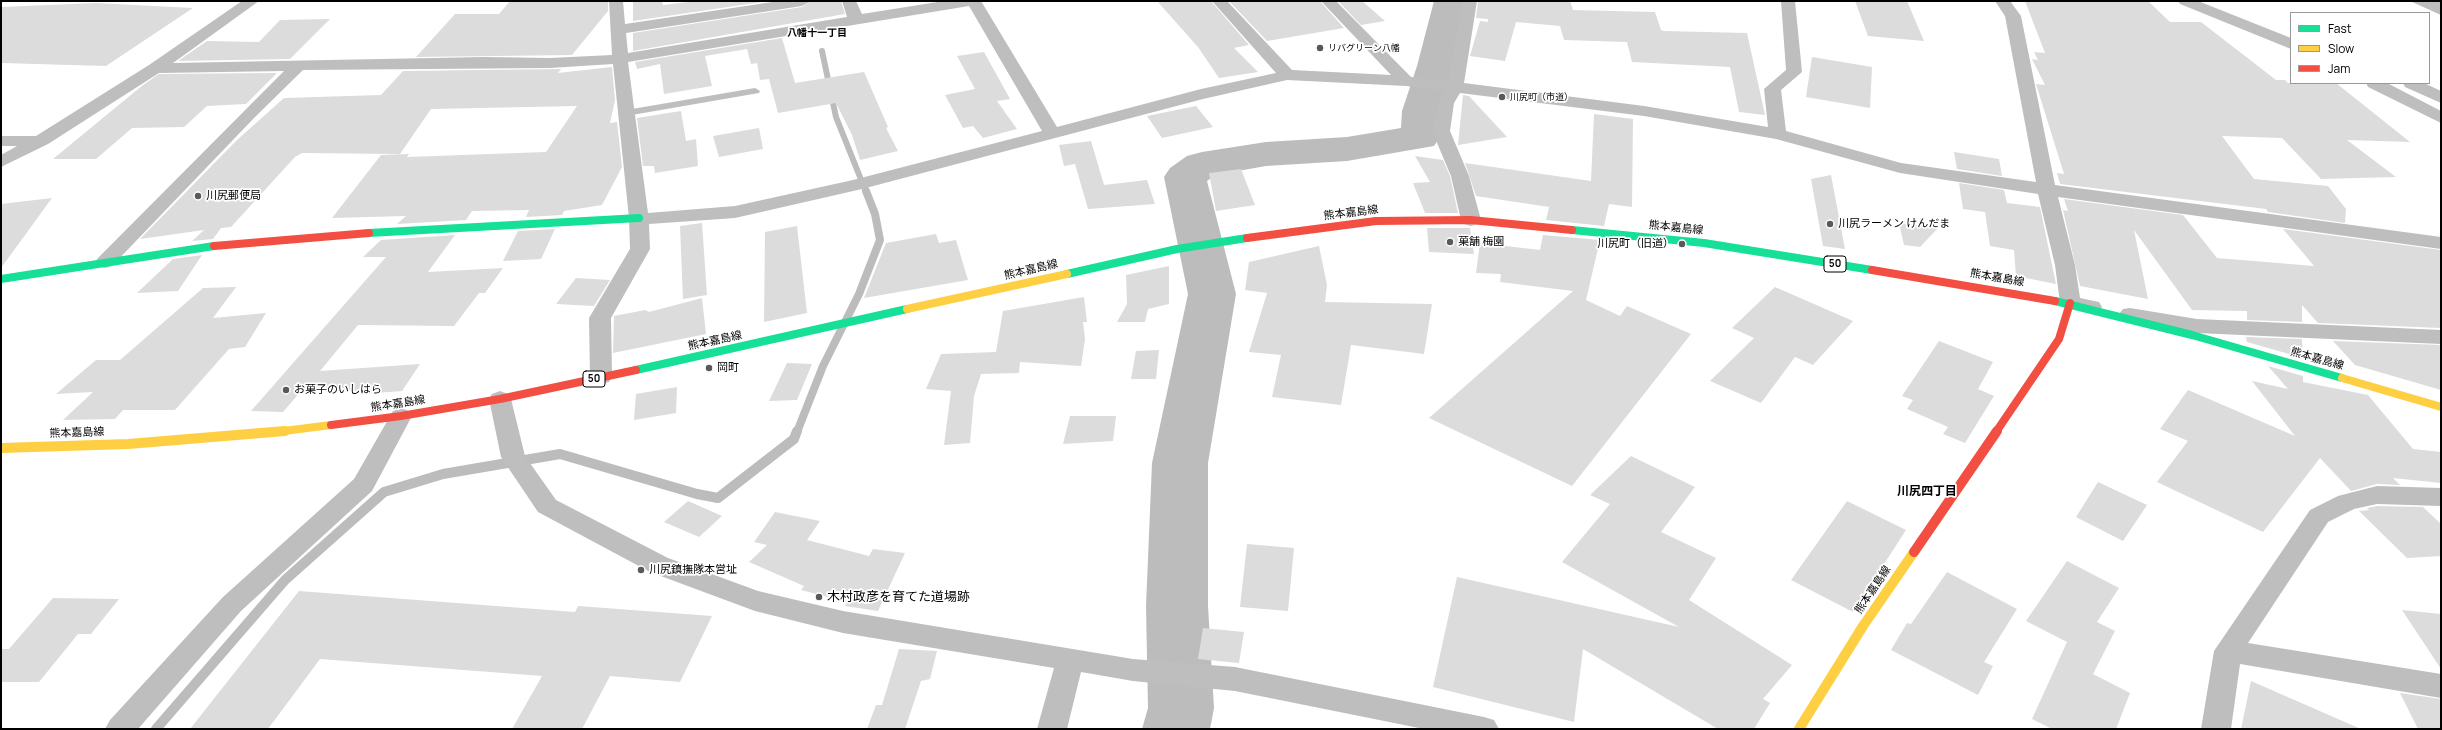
<!DOCTYPE html>
<meta charset="utf-8">
<style>
body{margin:0}
#map{position:relative;width:2442px;height:730px;overflow:hidden;background:#fff;font-family:Manrope,sans-serif}
canvas{display:block}
.frame{position:absolute;inset:0;border:2px solid #000;pointer-events:none}
.legend{position:absolute;left:2290px;top:12px;width:140px;height:72px;box-sizing:border-box;background:#fff;border:1px solid #999;margin:0;padding:5px 7px;list-style:none;font-size:12px;color:#000}
.legend li{display:flex;align-items:center;gap:8px;height:20px}
.legend b{width:20px;border:1px solid #999}
</style>
<div id="map">
<canvas width="2442" height="730"></canvas>
<div class="frame"></div>
<ul class="legend">
<li><b style="height:5px;background:#16e098"></b>Fast</li>
<li><b style="height:5px;background:#ffcf43"></b>Slow</li>
<li><b style="height:5px;background:#f24e42"></b>Jam</li>
</ul>
</div>
<script>
const ctx = document.querySelector('canvas').getContext('2d');
ctx.lineJoin = 'round';
function fill(path, color) { ctx.fillStyle = color; ctx.fill(path, 'evenodd'); }
const toPath = rows => new Path2D(rows.map(r => 'M' + r).join(''));
function trace(path, color, width, dash) { ctx.strokeStyle = color; ctx.lineWidth = width; ctx.lineCap = dash ? 'butt' : 'round'; ctx.setLineDash(dash || []); ctx.stroke(path); }
function label(font, color, halo, rows, align = 'center') {
  ctx.font = font + ' Manrope,"Noto Sans JP",sans-serif'; ctx.lineWidth = 3.5; ctx.setLineDash([]); ctx.textBaseline = 'middle'; ctx.strokeStyle = halo; ctx.fillStyle = color; for (const [text, x, y, turn = 0] of rows) {
    ctx.save(); ctx.translate(x, y); ctx.rotate((+turn || 0) * Math.PI / 180); ctx.textAlign = isNaN(turn) ? turn : align; if (halo) ctx.strokeText(text, 0, 0); ctx.fillText(text, 0, 0); ctx.restore();
  }
}
const water = toPath([
 [2410,1,2441,1,2441,15]
]);
const streamFar2 = toPath([
 [822,51,836,117,866,192]
]);
const streamFar1 = toPath([
 [797,432,823,366,859,294,880,240,875,214,866,191]
]);
const stream = toPath([
 [156,729,285,580,384,492,443,474,560,454,697,494,718,498,794,439,797,431]
]);
const river = toPath([
 [1434,1,1468,1,1455,66,1442,111,1440,137,1434,146,1347,161,1266,166,1215,175,1207,181,1236,294,1208,463,1208,606,1214,708,1210,729,1142,729,1148,708,1146,606,1152,463,1188,294,1164,177,1170,168,1187,156,1202,152,1266,142,1347,137,1401,128,1402,111,1417,66,1434,1]
]);
const building = toPath([
 [510,1,608,1,608,11,572,55,416,57,455,14,499,14],
 [633,1,662,1,663,5,697,1,769,1,633,21],
 [810,1,841,1,845,14,633,51,633,33,802,7],
 [1157,1,1211,1,1249,45,1234,48,1258,72,1219,78,1198,47],
 [1229,1,1320,1,1344,28,1267,41],
 [1338,1,1362,1,1385,21,1361,25],
 [1478,1,1570,1,1573,10,1655,12,1661,30,1664,31,1747,33,1765,115,1739,112,1730,67,1632,62,1627,42,1564,40,1560,26,1516,22,1505,61,1470,56,1480,21,1488,22,1488,19,1476,18],
 [1855,1,1907,1,1924,41,1868,36],
 [2025,1,2148,1,2170,22,2201,22,2276,80,2285,80,2288,83,2336,83,2410,142,2347,140,2396,177,2321,179,2282,138,2222,136,2254,179,2328,186,2346,209,2345,223,2268,212,2266,209,2060,184,2057,173,2064,174,2036,84,2045,85,2032,59,2038,60,2034,52,2045,53],
 [96,3,193,8,106,66,1,63,1,7],
 [330,19,290,59,178,61,207,41,259,42,280,20],
 [782,38,795,83,864,72,888,127,886,128,898,151,860,160,852,135,836,103,778,113,769,79,760,80,757,63,751,64,747,49,705,56,712,86,664,94,660,64,637,69,635,62],
 [984,52,1010,99,997,101,1017,129,983,138,973,126,963,128,945,95,975,89,957,56],
 [1812,57,1872,67,1870,108,1806,97],
 [612,67,615,100,610,123,617,122,622,167,602,205,564,211,562,215,526,217,529,210,472,211,466,220,397,224,406,216,332,218,381,155,409,154,407,157,546,152,577,106,431,109,400,154,302,153,295,157,231,227,221,228,213,239,192,241,204,230,140,239,237,140,284,98,381,95,403,71,561,69,558,73],
 [277,73,246,104,207,106,184,127,132,128,96,159,53,159,143,85,159,74],
 [1463,95,1469,96,1507,137,1458,145],
 [1196,106,1213,127,1162,138,1147,116],
 [681,111,686,141,696,139,698,166,655,173,654,166,643,166,637,118],
 [1594,114,1633,119,1632,207,1609,204,1604,226,1546,220,1549,207,1476,196,1465,163,1591,181],
 [759,128,763,149,719,157,713,136],
 [1091,141,1104,185,1147,180,1155,204,1088,209,1075,164,1064,166,1059,145],
 [1954,152,1999,159,2002,176,1957,169],
 [1415,156,1443,160,1450,176,1458,213,1425,213,1413,183,1430,182],
 [1241,169,1255,205,1216,211,1209,173],
 [1831,175,1845,249,1823,246,1811,179],
 [1959,183,2004,190,2007,203,2040,207,2056,284,2016,276,2014,250,1990,246,1985,212,1963,209],
 [52,198,1,268,1,204],
 [2064,199,2183,215,2217,258,2314,266,2283,229,2441,250,2441,328,2318,323,2302,305,2302,322,2247,320,2247,311,2192,310,2134,230,2148,299,2080,286,2063,210,2068,211],
 [702,223,707,295,683,299,680,226],
 [1899,223,1938,228,1920,247,1904,245],
 [797,226,807,313,764,322,765,232],
 [1427,228,1470,228,1474,254,1429,252],
 [555,229,541,259,503,261,518,231],
 [936,234,939,243,956,240,968,280,864,298,886,243],
 [455,235,428,272,503,268,485,293,479,293,454,326,358,325,320,371,420,364,402,391,362,394,363,391,302,390,283,412,251,411,386,257,363,257,381,240],
 [1543,235,1600,240,1586,300,1620,316,1627,306,1691,334,1572,486,1429,418,1573,291,1500,282,1501,274,1476,273,1480,243,1540,250],
 [1319,246,1327,285,1325,302,1432,304,1424,354,1351,345,1341,405,1272,397,1281,355,1249,352,1267,293,1245,290,1249,262],
 [202,255,178,291,137,293,173,259],
 [1169,266,1169,304,1148,309,1145,322,1117,322,1127,304,1126,275],
 [576,278,610,280,594,306,556,304],
 [236,287,213,318,266,313,245,347,229,349,175,410,123,410,115,419,63,420,93,392,56,394,96,360,120,360,203,288],
 [1775,287,1853,321,1813,365,1795,357,1761,403,1710,381,1754,338,1732,328],
 [1084,297,1087,322,1083,322,1085,339,1081,366,1020,362,1019,373,981,374,974,396,970,443,944,445,951,391,926,389,941,354,996,352,1003,311],
 [702,298,706,334,613,353,614,316,645,310,649,312],
 [2246,337,2302,339,2303,358,2247,342],
 [1939,341,1993,362,1978,389,1994,396,1965,443,1943,434,1948,427,1907,409,1913,400,1902,396],
 [2333,341,2441,345,2441,390,2355,365],
 [1159,350,1156,379,1131,379,1136,351],
 [787,363,812,364,797,400,769,401],
 [2268,366,2303,376,2303,382,2368,395,2413,449,2441,452,2441,483,2393,478,2400,485,2377,484,2351,491,2320,458,2263,532,2157,482,2188,441,2160,429,2188,390,2295,436,2252,381,2288,389],
 [677,387,676,413,634,420,636,394],
 [1070,416,1116,416,1113,441,1063,444],
 [1631,456,1695,487,1661,532,1716,558,1689,600,1792,665,1763,699,1770,703,1754,729,1718,729,1583,649,1574,722,1433,687,1457,577,1679,627,1562,562,1610,504,1590,495],
 [2098,482,2147,505,2123,541,2076,517],
 [688,501,722,516,699,537,664,522],
 [1847,501,1906,530,1853,612,1791,580],
 [2377,506,2423,507,2441,524,2441,556,2407,558,2359,511,2369,510,2367,508],
 [775,512,820,521,807,540,869,556,873,549,905,553,878,611,845,606,847,602,801,590,804,586,749,562,767,545,754,542],
 [1247,544,1294,548,1288,611,1240,607],
 [2067,561,2119,588,2097,622,2115,631,2093,674,2130,693,2116,729,2052,729,2032,719,2067,642,2026,621],
 [1947,572,2017,609,1984,662,1993,666,1978,695,1891,650,1907,623,1911,624],
 [299,591,575,612,578,606,712,616,680,682,610,676,582,729,512,729,542,676,320,659,268,729,190,729],
 [53,598,119,599,91,634,78,634,39,682,1,682,1,649,9,649],
 [2402,610,2441,614,2441,669],
 [1203,628,1244,632,1239,663,1198,659],
 [899,649,937,651,930,679,921,681,905,729,867,729,876,705,882,705],
 [2251,681,2361,729,2241,729],
 [2400,693,2441,699,2441,729,2418,729]
]);
const lane = toPath([
 [755,88,760,91,759,93,626,116,621,113,626,110,755,88]
]);
const street = toPath([
 [242,1,259,1,173,63,485,57,550,58,612,55,609,1,623,1,625,24,779,1,809,2,802,6,626,33,628,53,847,17,842,1,856,1,862,14,944,1,981,1,1057,127,1201,89,1276,73,1212,1,1227,1,1292,70,1391,75,1321,1,1336,1,1411,77,1448,81,1463,1,1477,1,1464,83,1644,106,1768,127,1764,89,1786,70,1781,1,1795,1,1802,72,1781,90,1786,131,1901,163,2036,182,2005,16,1995,1,2010,1,2021,16,2055,185,2441,237,2441,249,2058,197,2075,265,2080,298,2099,302,2102,307,2099,312,2092,313,2063,307,2060,303,2055,265,2038,194,1900,173,1776,139,1644,116,1460,93,1454,103,1450,131,1469,176,1481,220,1478,224,1471,226,1464,224,1461,220,1451,176,1432,131,1438,103,1445,91,1406,86,1287,80,1203,99,862,189,735,218,649,224,650,249,611,318,612,377,609,382,601,384,593,382,590,377,589,318,630,249,629,218,613,64,550,68,303,70,255,117,112,266,105,268,98,266,95,262,98,258,284,71,159,73,48,144,1,167,1,155,17,146,1,146,1,136,36,136,149,65,242,1],
 [969,6,1042,131,853,180,735,206,648,213,628,62,969,6],
 [2178,1,2198,1,2291,38,2291,49,2180,4,2178,1],
 [2366,83,2387,83,2441,111,2441,123,2368,87,2366,83],
 [2403,83,2424,83,2441,91,2441,103,2405,87,2403,83],
 [2130,308,2197,319,2441,330,2441,344,2197,333,2123,319,2119,314,2123,309,2130,308],
 [500,391,508,394,511,399,525,456,556,500,668,558,758,591,843,611,1133,659,1235,667,1484,717,1494,720,1499,729,1424,729,1235,691,1133,681,1081,672,1067,729,1037,729,1054,668,843,633,755,611,650,572,538,512,501,457,489,399,492,394,500,391],
 [401,408,409,411,412,416,372,491,241,611,138,729,105,729,110,720,223,597,354,479,393,411,401,408],
 [2377,486,2441,488,2441,506,2377,504,2354,509,2328,522,2248,643,2441,674,2441,698,2240,664,2231,729,2201,729,2214,651,2310,510,2338,496,2377,486]
]);
const fast = toPath([
 [1572,230,1704,243,1872,270],
 [369,233,639,218],
 [1067,274,1177,249,1247,238],
 [1,279,214,246],
 [2055,301,2192,335,2342,378],
 [636,370,907,309]
]);
const slowFar1 = toPath([
 [907,309,1067,274],
 [2342,378,2441,407],
 [276,432,331,425]
]);
const slow = toPath([
 [1,448,128,444,285,431],
 [1799,729,1863,626,1914,552]
]);
const jamFar1 = toPath([
 [1247,238,1376,221,1471,220,1572,230],
 [214,246,369,233],
 [1872,270,2055,301],
 [331,425,401,416,500,399,636,370],
 [1996,432,2059,339,2070,303]
]);
const jam = toPath([
 [1914,552,1997,431]
]);
const markers = [
 [1320,48,4,"#595959"],
 [1502,97,4,"#595959"],
 [198,196,4,"#595959"],
 [1830,224,4,"#595959"],
 [1450,242,4,"#595959"],
 [1682,244,4,"#595959"],
 [709,368,4,"#595959"],
 [286,390,4,"#595959"],
 [641,570,4,"#595959"],
 [819,597,4,"#595959"]
];
const farPoinames = [
 ["リバグリーン八幡",1328,48],
 ["川尻町（市道）",1510,97]
];
const farNeighbourhoodnames = [
 ["八幡十一丁目",817,33]
];
const shields = [
 [1835,264,22],
 [594,379,22]
];
const shieldNames = [
 ["50",1835,264],
 ["50",594,379]
];
const poiNames = [
 ["川尻郵便局",206,196],
 ["川尻ラーメン けんだま",1838,224],
 ["菓舗 梅園",1458,242],
 ["川尻町（旧道）",1674,244,"right"],
 ["岡町",717,368],
 ["お菓子のいしはら",294,390],
 ["川尻鎮撫隊本営址",649,570]
];
const streetNames = [
 ["熊本嘉島線",1351,213,-7],
 ["熊本嘉島線",1676,228,6],
 ["熊本嘉島線",1031,270,-13],
 ["熊本嘉島線",1997,278,10],
 ["熊本嘉島線",715,341,-12],
 ["熊本嘉島線",2317,359,16],
 ["熊本嘉島線",398,404,-9],
 ["熊本嘉島線",77,433,-2],
 ["熊本嘉島線",1873,590,-56]
];
const neighbourhoodNames = [
 ["川尻四丁目",1927,492]
];
const nearPoinames = [
 ["木村政彦を育てた道場跡",827,597]
];
fill(water, '#bcbcbc');
trace(streamFar2, '#bcbcbc', 6);
trace(streamFar1, '#bcbcbc', 8);
trace(stream, '#bcbcbc', 10);
fill(river, '#bcbcbc');
fill(building, '#dcdcdc');
fill(lane, '#bebebe');
fill(street, '#bebebe');
trace(fast, '#16e098', 8);
trace(slowFar1, '#ffcf43', 8);
trace(slow, '#ffcf43', 10);
trace(jamFar1, '#f24e42', 8);
trace(jam, '#f24e42', 10);
for (const [x, y, r, color] of markers) { const dot = new Path2D(); dot.arc(x, y, r, 0, 2 * Math.PI); ctx.fillStyle = color; ctx.fill(dot); trace(dot, '#fff', 1.5); }
label('9px', '#000', '#fff', farPoinames, 'left');
label('bold 10px', '#000', '#fff', farNeighbourhoodnames);
for (const [x, y, w] of shields) { const box = new Path2D(); box.roundRect(x - w / 2, y - 8, w, 16, 3); ctx.fillStyle = '#fff'; ctx.fill(box); trace(box, '#000', 1); }
label('bold 10px', '#000', null, shieldNames);
label('11px', '#000', '#fff', poiNames, 'left');
label('11px', '#000', '#fff', streetNames);
label('bold 12px', '#000', '#fff', neighbourhoodNames);
label('13px', '#000', '#fff', nearPoinames, 'left');
</script>
